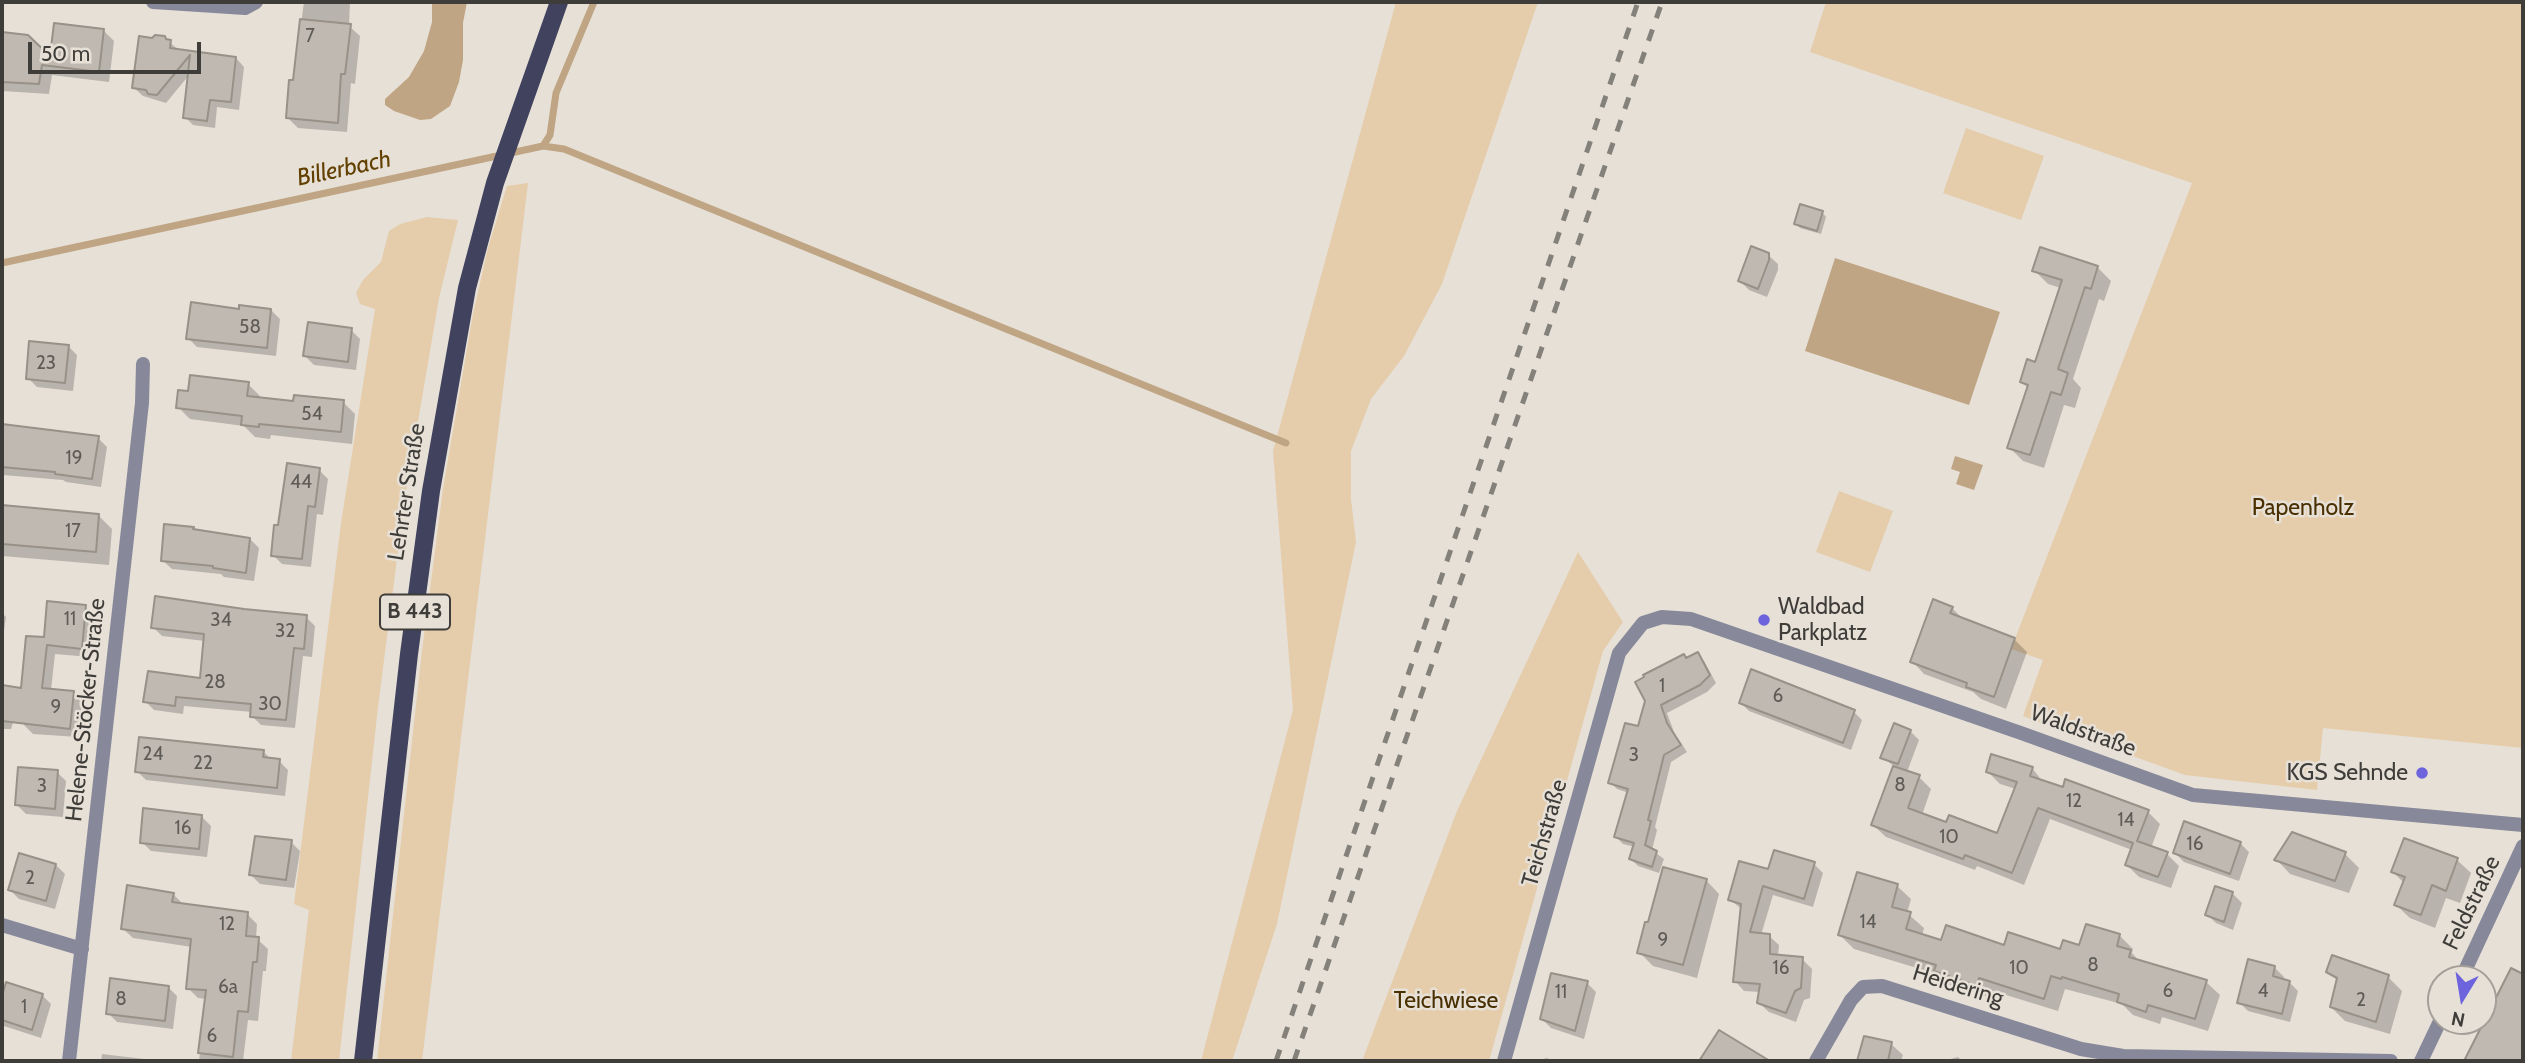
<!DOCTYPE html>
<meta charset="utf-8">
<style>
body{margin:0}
#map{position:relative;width:2525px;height:1063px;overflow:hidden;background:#e7e0d7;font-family:Cabin,sans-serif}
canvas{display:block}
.frame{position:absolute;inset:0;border:4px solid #3f3d39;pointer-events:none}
.north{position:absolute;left:2427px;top:965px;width:70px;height:70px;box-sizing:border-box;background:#e7e0d7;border:2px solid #a49f98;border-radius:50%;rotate:191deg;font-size:19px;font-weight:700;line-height:28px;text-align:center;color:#3f3d39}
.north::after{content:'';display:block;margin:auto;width:24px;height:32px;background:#6c63dd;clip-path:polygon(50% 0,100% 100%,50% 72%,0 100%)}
.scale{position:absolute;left:28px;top:42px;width:173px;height:32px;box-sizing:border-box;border:4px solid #3f3d39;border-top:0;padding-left:9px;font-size:21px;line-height:24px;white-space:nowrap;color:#3f3d39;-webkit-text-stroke:5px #e7e0d7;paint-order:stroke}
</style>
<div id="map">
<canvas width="2525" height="1063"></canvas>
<div class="frame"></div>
<div class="north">N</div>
<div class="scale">50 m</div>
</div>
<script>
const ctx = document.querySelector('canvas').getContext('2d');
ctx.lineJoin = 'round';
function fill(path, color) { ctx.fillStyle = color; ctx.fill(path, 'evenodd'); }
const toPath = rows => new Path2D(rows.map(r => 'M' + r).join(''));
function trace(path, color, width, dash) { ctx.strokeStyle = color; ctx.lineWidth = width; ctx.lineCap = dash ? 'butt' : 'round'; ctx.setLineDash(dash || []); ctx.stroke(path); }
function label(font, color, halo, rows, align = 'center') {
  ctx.font = font + ' Cabin,sans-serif'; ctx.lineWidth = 5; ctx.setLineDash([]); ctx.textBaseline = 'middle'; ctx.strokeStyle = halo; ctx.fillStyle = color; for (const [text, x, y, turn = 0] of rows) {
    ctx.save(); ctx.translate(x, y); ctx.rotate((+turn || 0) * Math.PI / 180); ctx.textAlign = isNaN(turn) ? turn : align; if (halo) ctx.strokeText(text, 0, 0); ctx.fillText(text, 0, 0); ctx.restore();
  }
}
const green = toPath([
 [1396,2,1538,2,1442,284,1404,356,1371,399,1351,451,1351,499,1356,542,1277,924,1232,1061,1201,1061,1293,710,1273,451],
 [1826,2,2523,2,2523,748,2323,728,2317,790,2185,775,2023,716,2043,660,2011,649,2192,183,1810,52],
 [1966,128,2044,156,2021,220,1943,193],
 [528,183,422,1061,377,1061,421,659,443,489,473,314,488,248,507,186],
 [427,217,458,220,439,298,404,504,378,707,339,1061,291,1061,309,910,294,904,341,523,375,309,360,304,356,293,363,280,381,262,389,231,400,224],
 [1839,491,1893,511,1870,572,1816,552],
 [1578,552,1623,622,1603,651,1489,1061,1362,1061,1457,811]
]);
const water = toPath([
 [432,2,467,2,463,23,463,60,459,82,450,106,431,119,420,120,394,111,385,105,385,99,409,77,424,51,432,22],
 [1835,258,2000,312,1969,405,1805,351],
 [1955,456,1983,465,1974,490,1956,484,1960,472,1951,469]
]);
const shadow = toPath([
 [304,2,350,2,349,26,360,36,355,84,351,83,347,132,298,128,288,118],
 [103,30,114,41,109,82,52,75,49,94,2,91,2,34,27,37,52,60],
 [140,38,164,38,179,50,236,58,244,67,239,110,217,107,215,128,193,125,185,117,190,74,166,103,143,96,134,88],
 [1822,212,1826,217,1821,234,1800,228,1796,224],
 [1768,255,1778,264,1778,270,1767,297,1749,290,1740,281],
 [2097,267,2111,281,2104,301,2099,299,2073,379,2081,388,2075,408,2064,405,2044,468,2023,461,2009,447,2028,388,2022,382,2036,364,2061,288,2048,284,2034,270],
 [271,310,280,319,276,356,197,347,188,338,241,311],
 [351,330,360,339,356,370,314,365,305,356],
 [68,346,77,355,73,391,37,387,28,378],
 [248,384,260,396,260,399,295,403,343,402,355,414,352,444,271,435,270,439,255,437,244,426,190,419,178,407,189,393],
 [2,425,98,438,107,447,101,487,66,482,63,480,3,475],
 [319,470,328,479,323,515,317,514,311,567,282,564,273,555,280,527],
 [2,506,98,515,112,529,109,565,2,556],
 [193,528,196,531,250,539,259,548,254,581,224,577,221,574,172,569,162,560],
 [85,607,94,616,90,657,55,654,51,690,73,693,82,702,78,737,33,734,24,725,28,670,46,639],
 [1952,608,1964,620,2014,639,2027,652,2006,709,1981,699,1973,692,1924,674,1912,661],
 [244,611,306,617,315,626,312,657,303,656,295,728,261,725,252,716,252,712,184,706,183,714,154,710,145,701,201,680,205,641,162,636,153,627],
 [2,613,6,617,2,644],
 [1697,654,1704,661,1716,683,1707,692,1667,713,1674,732,1687,752,1671,762,1655,827,1657,830,1652,850,1664,859,1659,873,1638,866,1631,859,1635,847,1623,844,1616,837,1629,793,1617,789,1610,782,1684,656,1687,659],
 [2,687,12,688,21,697,11,729,2,729],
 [1741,703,1854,712,1862,720,1851,750,1749,711],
 [1910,731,1919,740,1907,772,1919,777,1931,789,1922,815,1947,825,1998,836,2016,789,2000,784,1988,772,2032,768,2043,782,2148,812,2160,824,2151,848,2167,854,2179,866,2171,888,2139,877,2127,865,2132,850,2050,819,2024,885,1977,866,1975,870,1886,837,1873,825,1895,767,1882,757],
 [263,751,271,760,279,761,288,770,285,796,146,780,137,771],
 [57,772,66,781,63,817,26,814,17,805],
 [202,817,211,826,207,857,151,851,142,842],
 [2292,834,2345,854,2359,868,2349,893,2290,874,2277,860],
 [2405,840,2457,860,2471,873,2460,903,2446,898,2435,928,2410,918,2396,905,2404,883,2393,872],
 [291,842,300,851,294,888,260,884,251,875],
 [2240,843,2249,852,2239,881,2184,862,2175,853],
 [1814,864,1823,873,1813,907,1773,895,1761,935,1769,936,1779,945,1778,957,1802,959,1812,969,1810,998,1804,1000,1796,1022,1769,1012,1759,1003,1760,992,1744,991,1735,981,1743,910,1730,900,1770,872],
 [56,865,65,874,55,909,19,899,10,890],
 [1706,880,1719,894,1697,978,1653,966,1639,952],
 [1897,886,1911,899,1907,913,1924,928,1922,936,1942,942,2062,951,2119,935,2133,949,2132,953,2140,962,2206,982,2220,995,2208,1031,2162,1017,2160,1024,2133,1015,2122,1004,2065,989,2058,1011,1993,991,1990,998,1950,985,1940,975,1854,949,1840,935],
 [2216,888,2233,894,2242,903,2233,930,2216,923,2207,914],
 [173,894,183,904,247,914,257,924,256,938,268,949,266,971,263,971,258,1021,248,1020,243,1061,199,1061,206,999,198,998,188,988,192,947,133,938,122,928],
 [2523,967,2523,1061,2466,1061,2512,970,2520,974],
 [2275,968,2284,977,2283,980,2289,982,2298,991,2290,1022,2248,1011,2239,1002],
 [2328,971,2388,977,2402,991,2390,1034,2345,1021,2331,1007,2338,981],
 [1587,983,1596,992,1584,1039,1551,1028,1542,1019],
 [7,985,42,995,51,1004,41,1038,4,1026,2,1034,2,1002],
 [168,987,177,996,173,1029,117,1022,108,1013],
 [1865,1038,1891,1044,1903,1055,1901,1061,1858,1061],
 [102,1054,161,1061,101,1061],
 [1958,1057,1962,1061,1943,1061],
 [1545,1058,1561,1061,1544,1061]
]);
const stream = toPath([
 [543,146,550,135,556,93,594,2],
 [2,263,543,146,564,149,1286,443]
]);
const building = toPath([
 [300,19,351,24,345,74,341,74,338,123,286,118,289,80,293,80,300,19],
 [54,23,104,29,99,72,42,65,39,84,2,82,2,32,28,35,50,56,54,23],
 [155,35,165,36,166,39,171,40,170,48,236,57,231,102,210,100,207,121,183,118,190,55,157,95,148,94,146,90,132,88,139,36,152,38,155,35],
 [1800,204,1823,211,1817,231,1794,224,1800,204],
 [1751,246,1769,253,1769,260,1758,289,1738,281,1751,246],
 [2040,247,2098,266,2091,289,2085,287,2058,369,2068,373,2061,395,2051,392,2030,455,2007,448,2028,385,2020,382,2027,359,2035,362,2062,280,2032,271,2040,247],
 [191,302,239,309,239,305,271,309,267,348,186,339,191,302],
 [308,322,352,328,348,362,303,356,308,322],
 [29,341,69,345,65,383,26,379,29,341],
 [190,375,249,382,247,396,293,401,294,395,344,400,341,432,259,424,259,427,241,425,242,416,176,408,178,390,188,391,190,375],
 [2,424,99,436,92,479,55,474,55,472,2,467,2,424],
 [287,463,320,468,315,507,308,506,302,559,271,556,274,525,278,525,287,463],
 [2,505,99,514,96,552,2,544,2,505],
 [164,524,194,527,193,529,250,538,246,573,213,568,213,566,161,561,164,524],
 [155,596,244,609,307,615,304,649,294,648,286,720,250,717,251,704,176,697,175,706,143,702,148,671,200,678,204,634,151,628,155,596],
 [1933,599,1953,607,1950,613,2015,638,1994,697,1966,687,1967,683,1910,662,1933,599],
 [47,601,86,605,82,649,47,645,42,688,74,691,70,729,2,721,2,685,21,688,26,636,44,637,47,601],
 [1698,652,1710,675,1700,685,1661,705,1667,723,1681,745,1664,755,1648,820,1651,821,1645,845,1657,851,1652,867,1629,859,1634,843,1614,837,1628,789,1608,783,1625,723,1638,726,1645,701,1635,682,1644,677,1643,675,1684,654,1686,658,1698,652],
 [1751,669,1855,710,1843,743,1739,703,1751,669],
 [1894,723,1911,730,1898,764,1880,758,1894,723],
 [139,737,264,750,263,757,280,759,277,788,135,772,139,737],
 [1991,754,2033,767,2030,776,2063,787,2065,779,2149,810,2137,841,2168,852,2158,877,2125,865,2133,843,2038,808,2012,873,1965,855,1963,859,1871,825,1893,766,1920,775,1908,808,1946,822,1949,815,1997,833,2017,782,1986,772,1991,754],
 [18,767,58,770,55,809,15,805,18,767],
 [143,808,202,815,199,849,140,843,143,808],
 [2184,821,2241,842,2230,874,2173,853,2184,821],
 [2292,832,2346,852,2335,881,2274,860,2292,832],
 [255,836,292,840,286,880,249,875,255,836],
 [2404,838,2458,858,2446,891,2432,885,2421,915,2394,905,2405,877,2391,872,2404,838],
 [1774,850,1815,862,1804,899,1763,886,1750,932,1770,934,1770,954,1803,957,1801,988,1795,991,1786,1013,1757,1003,1760,984,1733,982,1741,904,1728,900,1739,861,1768,869,1774,850],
 [19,853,56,864,46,901,8,890,19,853],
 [1663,867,1707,879,1683,965,1637,953,1645,922,1648,922,1663,867],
 [1857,872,1898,884,1892,907,1911,912,1906,929,1941,940,1946,925,2004,945,2008,932,2060,949,2063,940,2079,945,2086,924,2120,934,2117,946,2131,950,2129,957,2207,980,2195,1019,2148,1005,2146,1012,2117,1002,2119,994,2062,977,2061,979,2051,976,2044,999,1979,978,1977,986,1934,971,1936,965,1838,935,1857,872],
 [127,885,174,893,172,902,248,912,246,936,259,937,257,962,253,962,248,1012,238,1011,233,1057,198,1053,206,990,186,989,191,939,121,929,127,885],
 [2215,886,2233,892,2224,922,2205,915,2215,886],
 [2332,955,2389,975,2376,1022,2330,1007,2337,978,2326,972,2332,955],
 [2248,959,2275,966,2273,976,2290,981,2282,1014,2237,1003,2248,959],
 [2511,968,2523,974,2523,1061,2464,1061,2511,968],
 [1551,973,1588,981,1575,1031,1540,1019,1551,973],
 [110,978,169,986,165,1021,106,1014,110,978],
 [6,982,43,994,32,1030,2,1020,2,996,6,982],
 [1719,1030,1770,1061,1699,1061,1719,1030],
 [1864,1036,1892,1042,1888,1061,1857,1061,1864,1036]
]);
const minor = toPath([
 [153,2,245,8,256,2],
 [2,925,82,949],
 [2461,979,2523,846],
 [69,1061,142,403,143,364],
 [1504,1061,1619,653,1643,623,1662,617,1691,619,2021,733,2193,795,2523,825],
 [1816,1061,1851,1000,1863,987,1882,986,2081,1049,2123,1056,2391,1061],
 [2421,1061,2441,1019]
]);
const primary = toPath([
 [363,1061,409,654,431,491,467,288,495,183,559,2]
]);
const rail = toPath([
 [1276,1061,1638,2],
 [1294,1061,1662,2]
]);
const markers = [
 [1764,620,7,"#6c63dd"],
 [2422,773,7,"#6c63dd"]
];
const numberNames = [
 ["7",310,36],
 ["58",250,327],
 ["23",46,363],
 ["54",312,414],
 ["19",74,458],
 ["44",301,482],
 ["17",73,531],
 ["11",70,619],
 ["34",221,620],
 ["32",285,631],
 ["28",215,682],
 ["1",1662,686],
 ["6",1778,696],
 ["30",270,704],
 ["9",56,707],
 ["24",153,754],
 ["3",1634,755],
 ["22",203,763],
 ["8",1900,785],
 ["3",42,786],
 ["12",2074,801],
 ["14",2126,820],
 ["16",183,828],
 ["10",1949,837],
 ["16",2195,844],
 ["2",30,878],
 ["14",1868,922],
 ["12",227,924],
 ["9",1663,940],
 ["8",2093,965],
 ["16",1781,968],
 ["10",2019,968],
 ["6a",228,987],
 ["6",2168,991],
 ["4",2263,991],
 ["11",1561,992],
 ["8",121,999],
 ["2",2361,1000],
 ["1",24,1007],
 ["6",212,1036]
];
const shields = [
 [415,612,70]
];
const shieldNames = [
 ["B 443",415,612]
];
const streetNames = [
 ["Lehrter Straße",407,492,-81],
 ["Helene-Stöcker-Straße",86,710,-84],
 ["Waldstraße",2083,731,20],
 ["Teichstraße",1545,833,-74],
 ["Feldstraße",2472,903,-64],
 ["Heidering",1958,986,17]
];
const parkNames = [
 ["Papenholz",2303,508],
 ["Teichwiese",1446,1001]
];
const poiNames = [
 ["Waldbad",1778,607],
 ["Parkplatz",1778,633],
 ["KGS Sehnde",2408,773,"right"]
];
const waterNames = [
 ["Billerbach",344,169,-12]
];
fill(green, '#e5ccaa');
fill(water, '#bfa583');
fill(shadow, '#0003');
trace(stream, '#bfa583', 7);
fill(building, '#c0b9b1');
trace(building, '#979188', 2);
trace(minor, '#87899a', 14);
trace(primary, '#41425e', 18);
trace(rail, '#84807a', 5, [12, 12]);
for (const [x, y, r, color] of markers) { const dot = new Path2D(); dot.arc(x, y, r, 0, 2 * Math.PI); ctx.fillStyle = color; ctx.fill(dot); trace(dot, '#e7e0d7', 2.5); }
label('19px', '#5f5c57', null, numberNames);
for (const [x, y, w] of shields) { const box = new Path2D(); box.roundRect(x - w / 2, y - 17.5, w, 35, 5); ctx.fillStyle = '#e7e0d7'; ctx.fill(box); trace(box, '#3f3d39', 2); }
label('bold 21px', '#3f3d39', null, shieldNames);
label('23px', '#3f3d39', '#e7e0d7', streetNames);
label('23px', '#4a3001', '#e7e0d7', parkNames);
label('23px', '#3f3d39', '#e7e0d7', poiNames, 'left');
label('italic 24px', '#624000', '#e7e0d7', waterNames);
</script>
